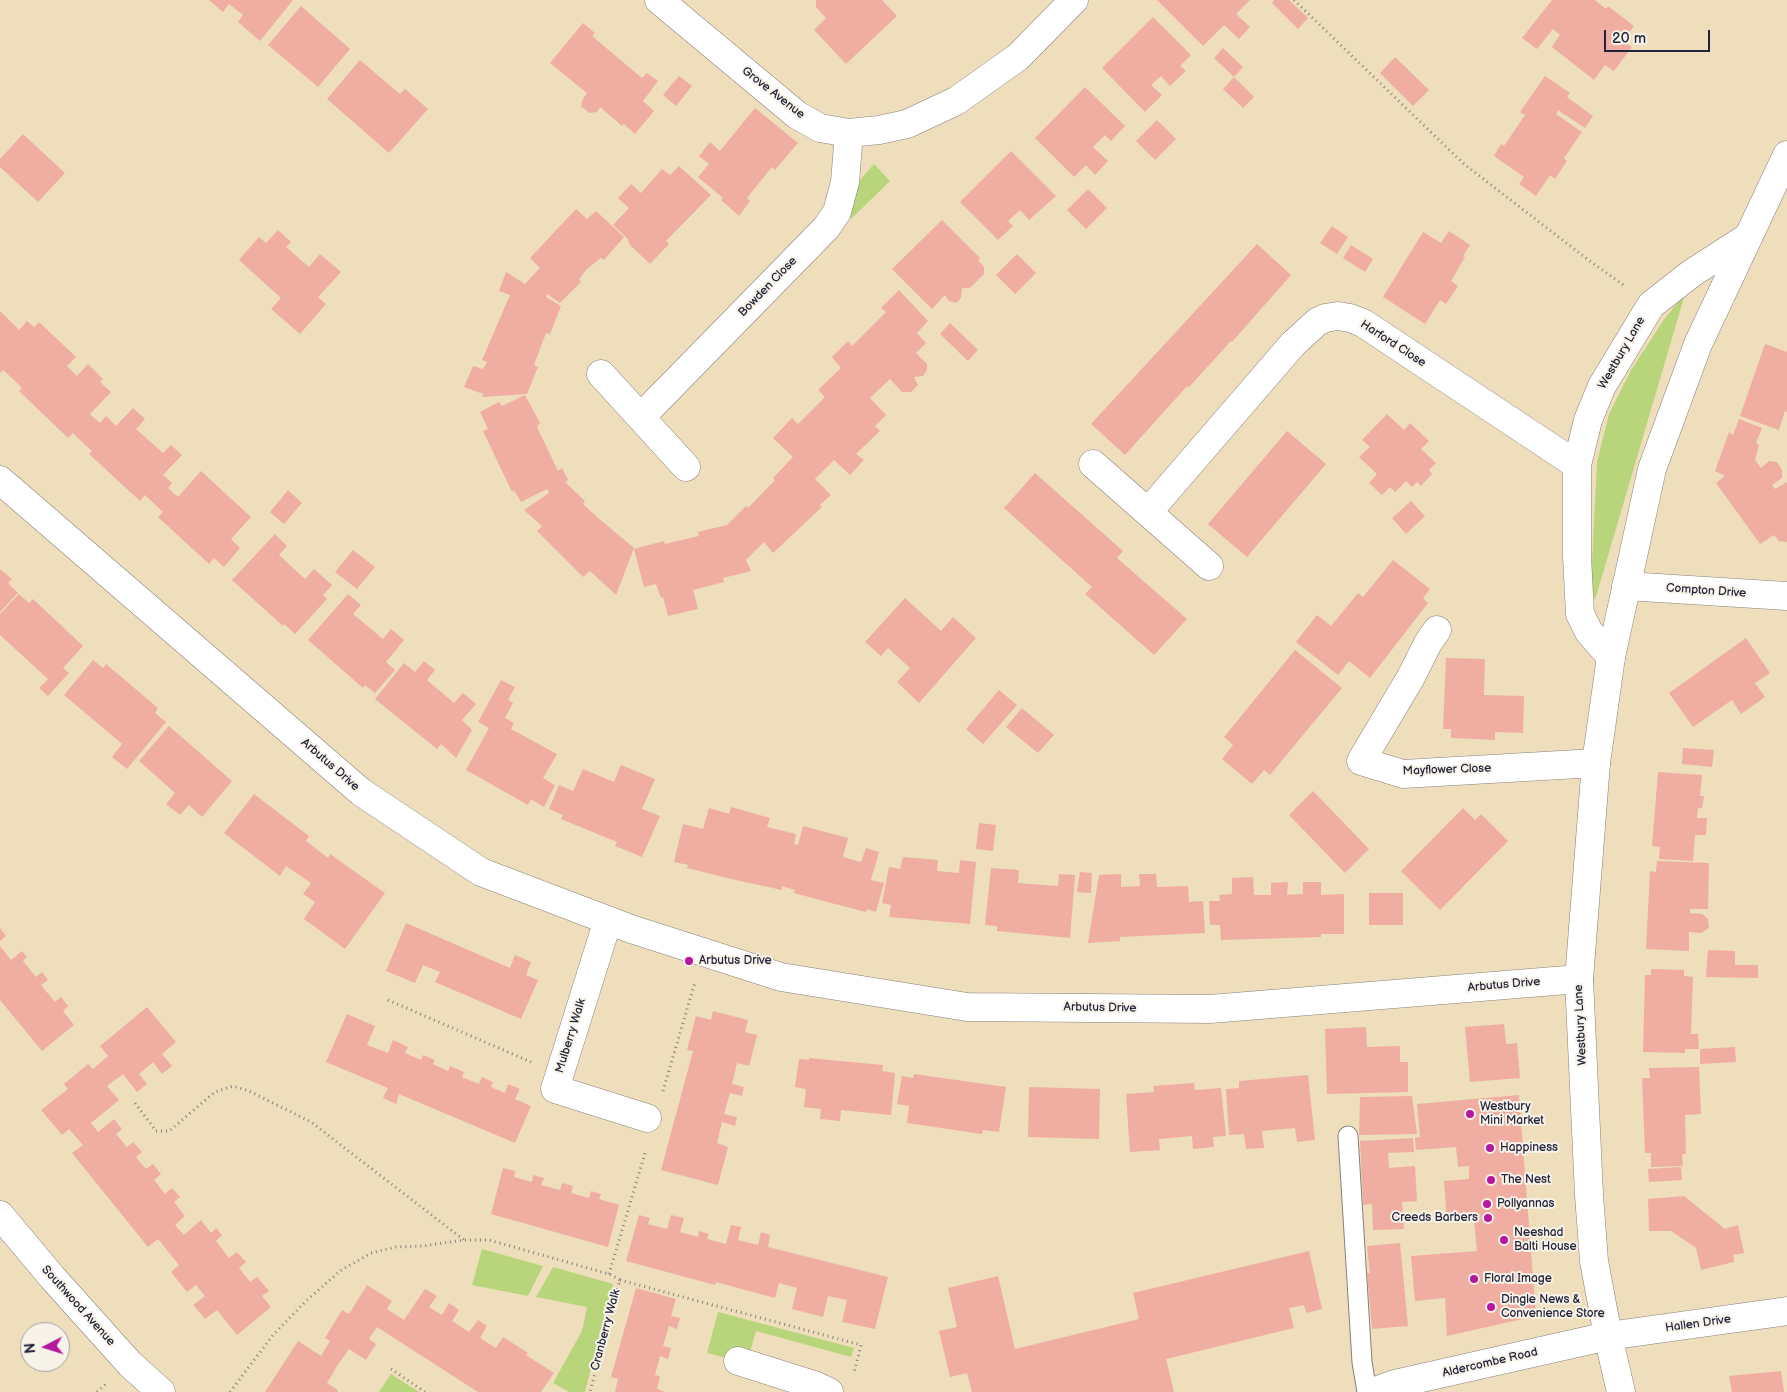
<!DOCTYPE html>
<style>
body{margin:0}
#map{position:relative;width:1787px;height:1392px;overflow:hidden;background:#eedebc;font-family:"Balsamiq Sans",sans-serif}
canvas{display:block}
.north{position:absolute;left:20px;top:1322px;width:50px;height:50px;box-sizing:border-box;background:#f7f3e8;border:1px solid #a29fa3;border-radius:50%;rotate:265deg;font-size:14px;font-weight:700;line-height:20px;text-align:center;color:#22223b}
.north::after{content:'';display:block;margin:auto;width:18px;height:22px;background:#b5179e;clip-path:polygon(50% 0,100% 100%,50% 72%,0 100%)}
.scale{position:absolute;left:1604px;top:30px;width:106px;height:22px;box-sizing:border-box;border:2px solid #22223b;border-top:0;padding-left:6px;font-size:15px;line-height:18px;white-space:nowrap;color:#22223b;-webkit-text-stroke:4px #f7f3e8;paint-order:stroke}
</style>
<div id="map">
<canvas width="1787" height="1392"></canvas>
<div class="north">N</div>
<div class="scale">20 m</div>
</div>
<script>
const ctx = document.querySelector('canvas').getContext('2d');
ctx.lineJoin = 'round';
function fill(path, color) { ctx.fillStyle = color; ctx.fill(path, 'evenodd'); }
const toPath = rows => new Path2D(rows.map(r => 'M' + r).join(''));
function trace(path, color, width, dash) { ctx.strokeStyle = color; ctx.lineWidth = width; ctx.lineCap = dash ? 'butt' : 'round'; ctx.setLineDash(dash || []); ctx.stroke(path); }
function label(font, color, halo, rows, align = 'center') {
  ctx.font = font + ' "Balsamiq Sans",sans-serif'; ctx.lineWidth = 4; ctx.setLineDash([]); ctx.textBaseline = 'middle'; ctx.strokeStyle = halo; ctx.fillStyle = color; for (const [text, x, y, turn = 0] of rows) {
    ctx.save(); ctx.translate(x, y); ctx.rotate((+turn || 0) * Math.PI / 180); ctx.textAlign = isNaN(turn) ? turn : align; if (halo) ctx.strokeText(text, 0, 0); ctx.fillText(text, 0, 0); ctx.restore();
  }
}
const green = toPath([
 [874,164,890,181,851,219,851,206,855,193,861,179],
 [1685,294,1595,600,1591,584,1597,462,1609,414,1631,370,1665,318],
 [482,1249,543,1266,528,1296,472,1285],
 [553,1267,613,1284,585,1392,569,1392,553,1383,582,1331,587,1307,536,1297],
 [718,1312,854,1348,851,1357,756,1331,749,1356,730,1359,707,1353],
 [391,1374,419,1392,379,1392]
]);
const building = toPath([
 [209,0,293,0,260,41,238,22,243,15,229,4,223,12],
 [816,0,882,0,897,16,846,64,814,30,826,18,816,7],
 [1157,0,1250,0,1236,14,1250,27,1239,39,1224,25,1203,46],
 [1274,0,1289,0,1308,18,1298,29,1272,3],
 [1552,0,1595,0,1606,9,1608,6,1634,26,1623,41,1632,47,1614,71,1605,65,1594,80,1552,47,1560,35,1553,29,1537,49,1522,38],
 [301,6,350,49,318,87,268,45],
 [1153,17,1191,55,1180,66,1186,71,1170,86,1161,76,1151,85,1162,95,1145,112,1102,68],
 [583,23,595,33,592,36,642,78,647,73,658,81,643,101,654,111,635,134,624,124,622,126,600,107,597,112,589,113,581,106,583,99,587,93,550,63],
 [1223,48,1243,67,1234,77,1214,58],
 [1395,57,1429,90,1413,106,1380,73],
 [360,60,400,94,405,89,428,109,389,153,327,99],
 [679,76,692,86,676,106,663,95],
 [1545,76,1570,93,1567,97,1593,116,1585,128,1558,110,1556,114,1582,132,1564,158,1567,161,1555,179,1550,175,1536,196,1519,184,1524,177,1494,156,1501,144,1504,146,1525,115,1520,112],
 [1234,77,1254,97,1243,108,1223,89],
 [1085,87,1125,126,1111,141,1105,135,1093,147,1108,161,1095,175,1086,165,1074,177,1035,138],
 [755,108,798,143,775,170,772,167,759,183,747,198,750,201,739,216,721,200,723,198,698,177,709,164,699,156,710,142,720,151],
 [1157,120,1176,139,1155,160,1136,141],
 [23,134,65,173,38,202,0,167,0,159],
 [1011,151,1056,196,1029,220,1020,210,1008,221,1013,226,998,240,960,202],
 [679,166,711,195,666,241,669,244,650,264,630,245,627,238,613,225,629,208,618,198,631,184,641,193,662,169,670,175],
 [1088,189,1107,208,1086,229,1067,210],
 [576,209,587,219,596,211,624,237,604,260,601,258,587,269,579,279,581,282,560,303,547,294,546,297,561,306,550,334,546,333,534,365,538,367,527,394,482,397,483,394,464,387,473,366,483,369,487,362,482,360,510,295,499,291,506,272,525,284,540,268,530,258],
 [942,220,980,258,978,260,984,267,984,274,970,288,962,288,961,298,956,303,949,301,945,295,932,309,892,269],
 [1332,226,1348,237,1337,254,1320,243],
 [278,230,291,242,286,247,309,267,320,254,341,272,318,297,326,304,300,334,271,309,281,298,239,260,259,237,266,243],
 [1449,231,1470,245,1463,256,1465,257,1451,281,1458,286,1446,304,1440,300,1425,324,1383,297,1423,232,1441,243],
 [1257,244,1291,275,1232,342,1231,341,1189,387,1187,386,1125,455,1091,424],
 [1351,245,1373,259,1365,272,1343,258],
 [1017,254,1036,273,1015,294,996,275],
 [899,290,928,321,917,333,926,343,916,353,927,364,927,370,923,376,914,377,918,385,911,392,902,392,890,379,870,398,886,415,875,426,880,431,856,454,864,460,850,475,834,460,815,479,831,495,820,505,822,507,773,553,764,542,746,560,751,571,723,578,724,582,693,590,698,609,668,616,663,597,661,598,656,584,644,587,634,549,664,541,665,544,699,536,698,532,727,525,746,506,748,508,775,480,773,478,793,457,773,438,792,418,798,424,825,397,818,390,841,368,832,357,848,341,852,346,886,312,881,308],
 [0,311,19,330,27,321,34,327,39,322,76,357,67,366,77,376,88,364,103,379,100,382,111,392,90,414,100,423,106,416,116,426,133,408,145,419,136,429,163,453,171,445,182,455,163,475,172,483,168,488,178,497,201,471,251,517,231,539,240,548,224,567,214,558,209,564,158,517,163,512,145,495,140,501,89,454,92,451,82,442,73,433,68,438,19,391,22,388,13,379,3,370,0,373],
 [950,323,978,350,968,361,940,334],
 [1765,344,1787,352,1787,412,1785,411,1779,430,1740,416],
 [525,395,540,423,537,427,558,471,562,468,568,480,565,482,585,501,583,504,597,517,634,548,616,595,590,571,583,577,537,531,542,526,524,510,549,493,547,489,521,502,514,490,512,492,483,431,488,429,480,412,499,402,502,406],
 [1387,414,1404,430,1410,423,1429,441,1421,449,1436,463,1429,470,1432,474,1421,486,1417,482,1412,487,1406,481,1395,492,1390,487,1382,495,1369,483,1377,474,1359,457,1370,447,1362,440],
 [1739,419,1762,428,1756,443,1759,445,1755,460,1761,468,1769,461,1777,462,1782,470,1782,478,1772,485,1775,489,1787,482,1787,542,1779,541,1774,535,1760,544,1716,483,1725,476,1715,471,1729,432,1733,435],
 [1287,431,1326,464,1247,557,1208,524],
 [1035,473,1123,551,1117,558,1187,619,1154,655,1085,594,1092,587,1004,508],
 [288,490,302,503,284,524,270,512],
 [1411,501,1425,516,1406,534,1392,518],
 [275,534,287,546,279,555,305,579,314,569,332,585,323,595,327,599,295,634,284,624,283,626,232,580],
 [353,550,375,567,357,589,335,572],
 [1393,560,1430,589,1423,598,1428,603,1370,678,1349,661,1338,675,1296,642,1317,615,1331,626,1358,593,1363,597],
 [0,569,12,579,8,583,18,593,0,612],
 [19,594,29,603,33,599,83,646,63,668,69,673,48,696,39,688,48,679,0,635,0,614],
 [348,594,361,605,353,614,383,639,391,629,404,640,386,662,395,670,375,693,365,685,363,688,308,640],
 [905,598,941,631,953,617,976,638,919,703,897,682,910,668,888,648,881,656,865,642],
 [1746,638,1770,673,1755,683,1765,697,1741,714,1732,700,1693,727,1669,693],
 [1295,650,1342,688,1270,775,1264,770,1252,784,1222,759,1233,745,1224,737],
 [1446,658,1485,659,1484,695,1524,696,1523,733,1495,732,1495,740,1451,738,1451,729,1443,729],
 [93,660,103,668,106,664,158,708,155,713,166,722,127,769,112,757,122,744,64,695],
 [424,661,435,670,427,680,454,703,463,693,476,704,462,720,472,730,456,758,441,744,437,749,375,699,404,663,415,672],
 [501,680,515,687,508,700,513,703,505,718,514,723,511,729,557,754,543,778,555,785,544,807,531,799,528,805,466,770,489,728,478,722],
 [999,690,1017,705,983,744,966,729],
 [1022,708,1054,735,1038,753,1006,727],
 [169,726,232,781,202,817,189,805,180,815,166,804,175,793,139,761],
 [1683,748,1714,750,1712,767,1682,764],
 [621,765,655,779,642,809,660,816,642,857,615,846,617,842,561,819,563,815,549,809,559,785,573,791,583,769,614,782],
 [1658,772,1702,775,1700,796,1704,796,1702,808,1698,808,1697,818,1707,818,1706,835,1695,835,1693,861,1659,859,1660,847,1652,846],
 [1313,791,1369,849,1345,873,1289,815],
 [254,794,309,836,306,841,328,858,330,854,385,893,345,949,304,919,315,902,303,894,311,883,286,866,280,876,224,833],
 [731,807,770,818,767,827,796,834,794,844,798,845,803,826,848,838,843,857,861,862,866,848,879,852,871,880,884,883,876,912,867,909,866,912,831,903,794,893,795,890,782,886,782,890,731,879,687,868,688,865,674,862,683,824,703,829,709,808,729,814],
 [1463,808,1475,820,1481,814,1508,841,1440,910,1401,871],
 [979,823,996,825,993,851,976,849],
 [903,857,938,860,937,871,959,873,960,860,976,862,970,924,889,917,891,905,882,903,889,867,900,869],
 [1657,861,1709,863,1708,909,1690,909,1690,913,1702,914,1708,919,1709,928,1701,933,1689,932,1689,951,1646,949,1650,871,1656,872],
 [991,868,1019,870,1018,883,1058,886,1059,874,1075,875,1070,938,997,931,997,926,985,925],
 [1080,872,1092,873,1091,893,1077,892],
 [1121,874,1121,887,1140,886,1139,874,1156,874,1157,887,1188,886,1189,902,1203,901,1205,933,1120,937,1120,941,1088,943,1099,875],
 [1253,877,1254,895,1271,895,1271,883,1288,882,1287,895,1303,894,1303,882,1321,882,1321,895,1344,894,1344,934,1321,934,1321,937,1221,940,1220,925,1210,925,1209,901,1220,901,1219,895,1232,894,1232,878],
 [1369,893,1403,893,1403,925,1369,925],
 [406,923,510,968,515,955,531,962,526,975,538,980,521,1019,435,982,440,972,423,965,415,983,386,971],
 [0,928,6,936,0,941],
 [0,946,11,960,22,951,27,957,23,961,36,977,42,972,48,980,41,985,55,1002,61,997,68,1006,63,1011,74,1025,42,1051,0,1000],
 [1708,950,1735,951,1735,965,1758,965,1758,978,1706,977],
 [1651,969,1684,970,1684,976,1693,977,1691,1034,1698,1034,1699,1049,1685,1049,1685,1053,1643,1052,1645,975,1651,975],
 [147,1007,176,1042,162,1054,172,1066,162,1074,153,1062,139,1074,147,1084,137,1092,123,1074,107,1086,119,1100,91,1123,98,1132,114,1119,122,1129,116,1134,127,1147,133,1142,142,1152,136,1157,146,1169,153,1164,161,1174,154,1180,165,1194,172,1188,180,1197,174,1202,185,1216,175,1225,184,1235,201,1220,211,1233,216,1228,222,1235,216,1241,229,1258,237,1252,246,1262,239,1268,250,1282,257,1277,269,1291,262,1296,271,1307,237,1335,217,1310,205,1319,193,1305,205,1296,196,1285,187,1292,171,1272,179,1265,158,1239,148,1247,72,1153,83,1145,69,1129,62,1135,41,1110,68,1089,64,1084,88,1064,93,1069,108,1056,100,1046],
 [713,1011,748,1020,745,1032,757,1035,749,1066,737,1063,732,1084,744,1087,742,1096,730,1093,724,1114,737,1117,735,1126,722,1122,717,1143,728,1147,718,1185,661,1170,693,1051,687,1050,696,1016,711,1020],
 [347,1014,375,1026,367,1045,388,1053,393,1040,408,1047,405,1053,421,1060,423,1055,435,1060,433,1064,448,1071,450,1066,464,1072,462,1077,479,1084,482,1077,493,1082,491,1087,505,1093,508,1084,520,1089,515,1099,531,1106,515,1143,399,1094,396,1104,383,1098,388,1088,326,1062],
 [1504,1024,1506,1044,1517,1043,1520,1078,1470,1082,1465,1027],
 [1366,1027,1367,1047,1400,1046,1400,1062,1408,1062,1408,1092,1327,1094,1325,1029],
 [1735,1047,1736,1062,1700,1064,1700,1049],
 [809,1058,883,1065,882,1071,895,1073,891,1115,841,1110,840,1121,820,1119,821,1109,804,1107,806,1089,795,1087,799,1059,809,1060],
 [1699,1067,1701,1114,1685,1115,1686,1154,1682,1154,1683,1166,1651,1167,1651,1153,1645,1153,1642,1078,1650,1078,1649,1068],
 [914,1074,1006,1087,999,1132,983,1130,982,1134,907,1123,909,1106,897,1104,902,1076,913,1078],
 [1308,1075,1315,1140,1297,1142,1295,1128,1262,1131,1264,1148,1246,1149,1244,1134,1229,1135,1226,1089,1239,1088,1239,1081],
 [1194,1083,1195,1090,1221,1088,1226,1136,1213,1137,1214,1147,1193,1149,1192,1136,1159,1139,1160,1150,1130,1152,1126,1094,1154,1092,1153,1086],
 [1029,1087,1100,1089,1099,1139,1028,1137],
 [1519,1095,1536,1316,1447,1336,1445,1298,1415,1301,1411,1256,1477,1251,1474,1220,1447,1222,1444,1181,1469,1179,1469,1166,1458,1167,1456,1147,1416,1150,1415,1138,1420,1137,1417,1104],
 [1412,1096,1417,1134,1359,1135,1360,1097],
 [1413,1138,1414,1152,1388,1153,1389,1168,1415,1166,1417,1201,1402,1202,1404,1229,1373,1230,1372,1204,1363,1205,1360,1141],
 [1681,1167,1682,1180,1649,1182,1648,1169],
 [503,1168,515,1171,514,1177,532,1182,533,1175,544,1178,541,1185,560,1190,562,1183,573,1186,571,1193,589,1198,591,1191,601,1194,599,1199,619,1205,608,1247,491,1214],
 [1684,1196,1725,1229,1738,1225,1744,1253,1733,1255,1734,1262,1701,1270,1696,1248,1671,1231,1649,1231,1648,1199],
 [639,1215,650,1218,648,1224,667,1229,671,1215,684,1218,680,1232,698,1237,699,1231,709,1234,707,1239,726,1244,731,1225,741,1227,738,1240,758,1245,761,1232,770,1235,768,1247,888,1277,875,1329,842,1322,847,1300,828,1296,823,1317,792,1309,797,1288,779,1283,775,1298,716,1282,715,1285,626,1261],
 [1400,1243,1408,1326,1372,1329,1367,1273,1370,1273,1367,1246],
 [1309,1251,1322,1309,1306,1313,1304,1305,1289,1308,1294,1328,1166,1359,1174,1392,972,1392,967,1373,950,1377,939,1331,957,1327,948,1288,998,1276,1015,1349,1139,1319,1133,1293],
 [367,1285,392,1301,387,1309,404,1320,425,1289,437,1296,429,1307,442,1315,449,1303,459,1310,452,1321,469,1332,478,1320,487,1326,480,1338,496,1348,503,1337,528,1353,526,1355,554,1373,541,1392,478,1392,377,1327,369,1339,376,1344,366,1360,349,1349,337,1366,327,1383,338,1390,337,1392,265,1392,298,1341,321,1356,330,1341,325,1338,342,1310,349,1314],
 [636,1288,676,1299,671,1316,680,1318,677,1329,669,1326,663,1346,671,1348,668,1359,660,1356,655,1375,660,1376,657,1389,665,1392,615,1392,618,1379,611,1377],
 [1781,1371,1784,1392,1732,1392,1729,1376]
]);
const path = toPath([
 [1294,0,1464,164,1587,259,1626,287],
 [388,1000,531,1062],
 [663,1091,695,982],
 [135,1103,156,1131,169,1131,215,1092,233,1086,249,1091,311,1122,464,1240],
 [609,1274,646,1150],
 [620,1280,861,1345,854,1373],
 [391,1369,425,1392],
 [97,1392,106,1384],
 [230,1392,273,1335,306,1301,340,1271,371,1253,396,1247,423,1246,464,1240,489,1240,609,1274,620,1280,590,1392]
]);
const service = toPath([
 [1348,1136,1362,1362,1367,1392]
]);
const minor = toPath([
 [659,0,797,115,820,128,849,133,879,130,907,124,956,101,1018,57,1074,0],
 [601,374,686,467],
 [641,417,826,228,837,212,845,182,849,133],
 [1093,464,1209,566],
 [0,480,361,792,481,872,631,929,781,977,967,1007,1210,1009,1579,979],
 [1148,512,1293,344,1317,322,1325,318,1338,316,1350,318,1363,323,1577,465],
 [1626,586,1787,596],
 [1437,630,1428,643,1411,677,1361,761,1403,774,1596,763],
 [1611,657,1589,632,1580,614,1577,556,1577,465,1588,420,1602,386,1651,305,1692,273,1748,237],
 [608,920,555,1089,647,1118],
 [0,1215,52,1277,130,1364,161,1392],
 [738,1361,814,1385,829,1392],
 [1373,1392,1395,1384,1608,1336,1787,1311]
]);
const tertiary = toPath([
 [1621,1392,1608,1336,1594,1261,1589,1195,1579,979,1596,763,1611,657,1652,469,1698,344,1787,155]
]);
const markers = [
 [689,961,5,"#b5179e"],
 [1470,1114,5,"#b5179e"],
 [1490,1148,5,"#b5179e"],
 [1491,1180,5,"#b5179e"],
 [1487,1204,5,"#b5179e"],
 [1488,1218,5,"#b5179e"],
 [1504,1240,5,"#b5179e"],
 [1474,1279,5,"#b5179e"],
 [1491,1307,5,"#b5179e"]
];
const streetNames = [
 ["Grove Avenue",773,93,38],
 ["Bowden Close",768,287,-46],
 ["Harford Close",1393,344,33],
 ["Westbury Lane",1622,353,-60],
 ["Compton Drive",1706,591,4],
 ["Arbutus Drive",330,765,41],
 ["Mayflower Close",1447,770,-2],
 ["Arbutus Drive",1504,985,-5],
 ["Arbutus Drive",1100,1008,1],
 ["Westbury Lane",1581,1025,-93],
 ["Mulberry Walk",571,1036,-73],
 ["Southwood Avenue",78,1306,48],
 ["Hallen Drive",1698,1324,-8],
 ["Cranberry Walk",606,1330,-75],
 ["Aldercombe Road",1490,1363,-13]
];
const poiNames = [
 ["Arbutus Drive",699,961],
 ["Westbury",1480,1107],
 ["Mini Market",1480,1121],
 ["Happiness",1500,1148],
 ["The Nest",1501,1180],
 ["Pollyannas",1497,1204],
 ["Creeds Barbers",1478,1218,"right"],
 ["Neeshad",1514,1233],
 ["Balti House",1514,1247],
 ["Floral Image",1484,1279],
 ["Dingle News &",1501,1300],
 ["Convenience Store",1501,1314]
];
fill(green, '#b8d57b');
fill(building, '#efaea1');
trace(service, '#88807c', 21);
trace(minor, '#88807c', 29);
trace(tertiary, '#88807c', 29);
trace(path, '#88807c', 3, [1, 4]);
trace(service, '#fff', 19);
trace(minor, '#fff', 28);
trace(tertiary, '#fff', 28);
for (const [x, y, r, color] of markers) { const dot = new Path2D(); dot.arc(x, y, r, 0, 2 * Math.PI); ctx.fillStyle = color; ctx.fill(dot); trace(dot, '#f7f3e8', 2); }
label('12px', '#22223b', '#f7f3e8', streetNames);
label('12px', '#22223b', '#f7f3e8', poiNames, 'left');
</script>
